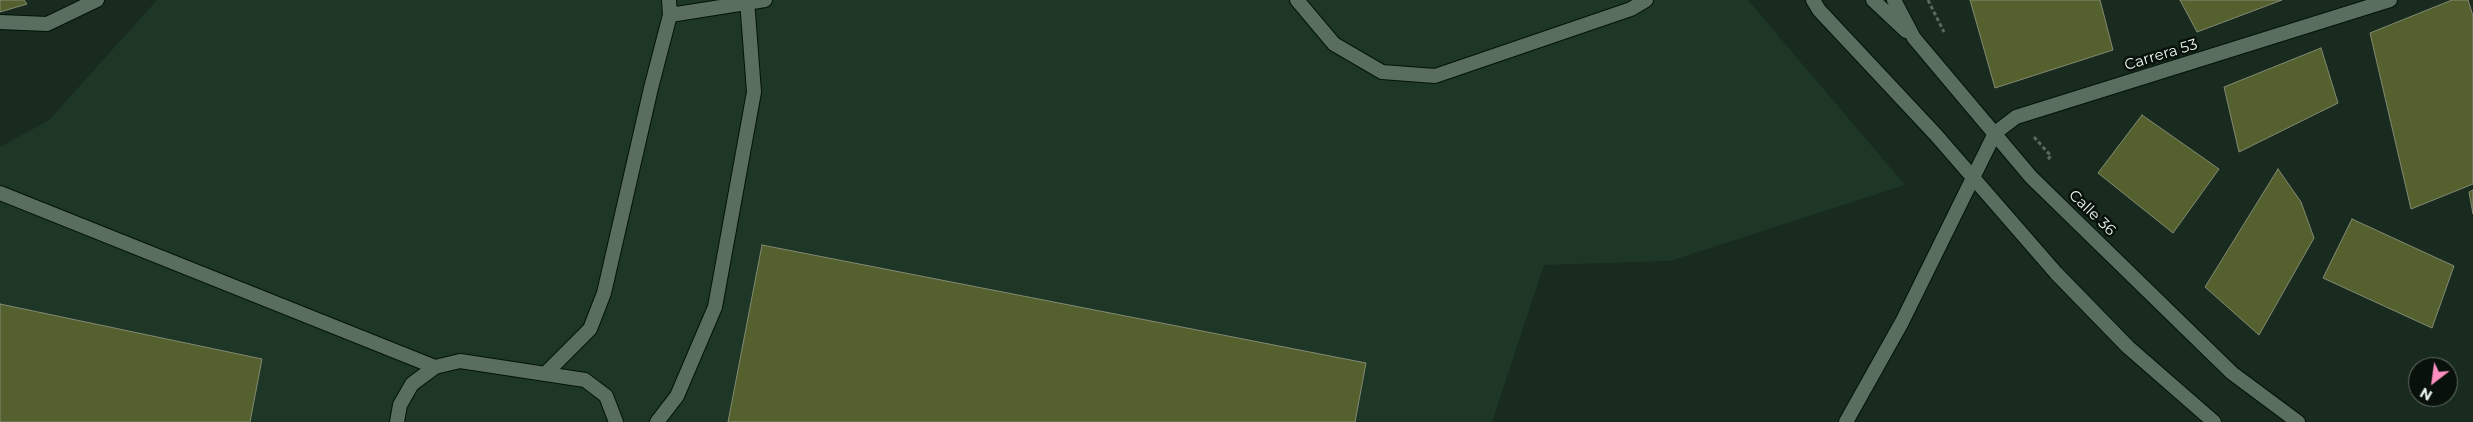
<!DOCTYPE html>
<style>
body{margin:0}
#map{position:relative;width:2473px;height:422px;overflow:hidden;background:#182b1e;font-family:Montserrat,sans-serif}
canvas{display:block}
.north{position:absolute;left:2408px;top:357px;width:50px;height:50px;box-sizing:border-box;background:#09110b;border:1px solid #646d66;border-radius:50%;rotate:210deg;font-size:14px;font-weight:700;line-height:20px;text-align:center;color:#ecf8ef}
.north::after{content:'';display:block;margin:auto;width:18px;height:22px;background:#fd8ec0;clip-path:polygon(50% 0,100% 100%,50% 72%,0 100%)}
</style>
<div id="map">
<canvas width="2473" height="422"></canvas>
<div class="north">N</div>
</div>
<script>
const ctx = document.querySelector('canvas').getContext('2d');
ctx.lineJoin = 'round';
function fill(path, color) { ctx.fillStyle = color; ctx.fill(path, 'evenodd'); }
const toPath = rows => new Path2D(rows.map(r => 'M' + r).join(''));
function trace(path, color, width, dash) { ctx.strokeStyle = color; ctx.lineWidth = width; ctx.lineCap = dash ? 'butt' : 'round'; ctx.setLineDash(dash || []); ctx.stroke(path); }
function label(font, color, halo, rows, align = 'center') {
  ctx.font = font + ' Montserrat,sans-serif'; ctx.lineWidth = 5; ctx.setLineDash([]); ctx.textBaseline = 'middle'; ctx.strokeStyle = halo; ctx.fillStyle = color; for (const [text, x, y, turn = 0] of rows) {
    ctx.save(); ctx.translate(x, y); ctx.rotate((+turn || 0) * Math.PI / 180); ctx.textAlign = isNaN(turn) ? turn : align; if (halo) ctx.strokeText(text, 0, 0); ctx.fillText(text, 0, 0); ctx.restore();
  }
}
const built = toPath([
 [157,0,1748,0,1905,185,1670,261,1544,265,1492,422,0,422,0,147,49,120]
]);
const building = toPath([
 [0,0,24,0,27,4,0,12,0,0],
 [1970,0,2100,0,2113,50,1995,88,1970,0],
 [2180,0,2282,0,2197,32,2180,0],
 [2452,0,2468,0,2473,16,2473,184,2411,209,2370,33,2452,0],
 [2321,48,2338,103,2239,152,2224,87,2321,48],
 [2142,115,2219,169,2173,233,2098,173,2142,115],
 [2278,169,2301,202,2314,238,2259,335,2205,287,2278,169],
 [2473,190,2473,214,2469,192,2473,190],
 [2352,219,2454,266,2432,328,2323,278,2352,219],
 [762,245,1366,363,1355,422,728,422,762,245],
 [0,304,262,359,250,422,0,422,0,304]
]);
const path = toPath([
 [1928,0,1944,32],
 [2034,137,2051,156,2047,160]
]);
const minor = toPath([
 [1297,0,1334,44,1382,72,1435,76,1631,9,1646,0],
 [670,15,765,0],
 [0,22,47,24,97,0],
 [0,193,435,367],
 [546,373,590,329,604,293,651,88,670,15,669,0],
 [397,422,400,405,412,384,435,367,460,361,585,380,606,396,616,422],
 [657,422,677,396,715,307,754,92,747,0],
 [1846,422,1902,322,1995,133,2016,117,2390,0]
]);
const secondary = toPath([
 [1813,0,1819,10,1936,135,2056,273,2128,347,2214,422],
 [1873,0,1906,31],
 [1894,0,1914,38,2031,177,2232,373,2298,422]
]);
const streetNames = [
 ["Carrera 53",2161,55,-17],
 ["Calle 36",2092,213,44]
];
fill(built, '#1d3625');
fill(building, '#54602e');
trace(building, '#838a73', 1);
trace(minor, '#031308', 16);
trace(secondary, '#031308', 16);
trace(path, '#58695d', 3, [4, 2.5]);
trace(minor, '#5a6e5f', 14);
trace(secondary, '#5a6e5f', 14);
label('15px', '#ecf8ef', '#09110b', streetNames);
</script>
